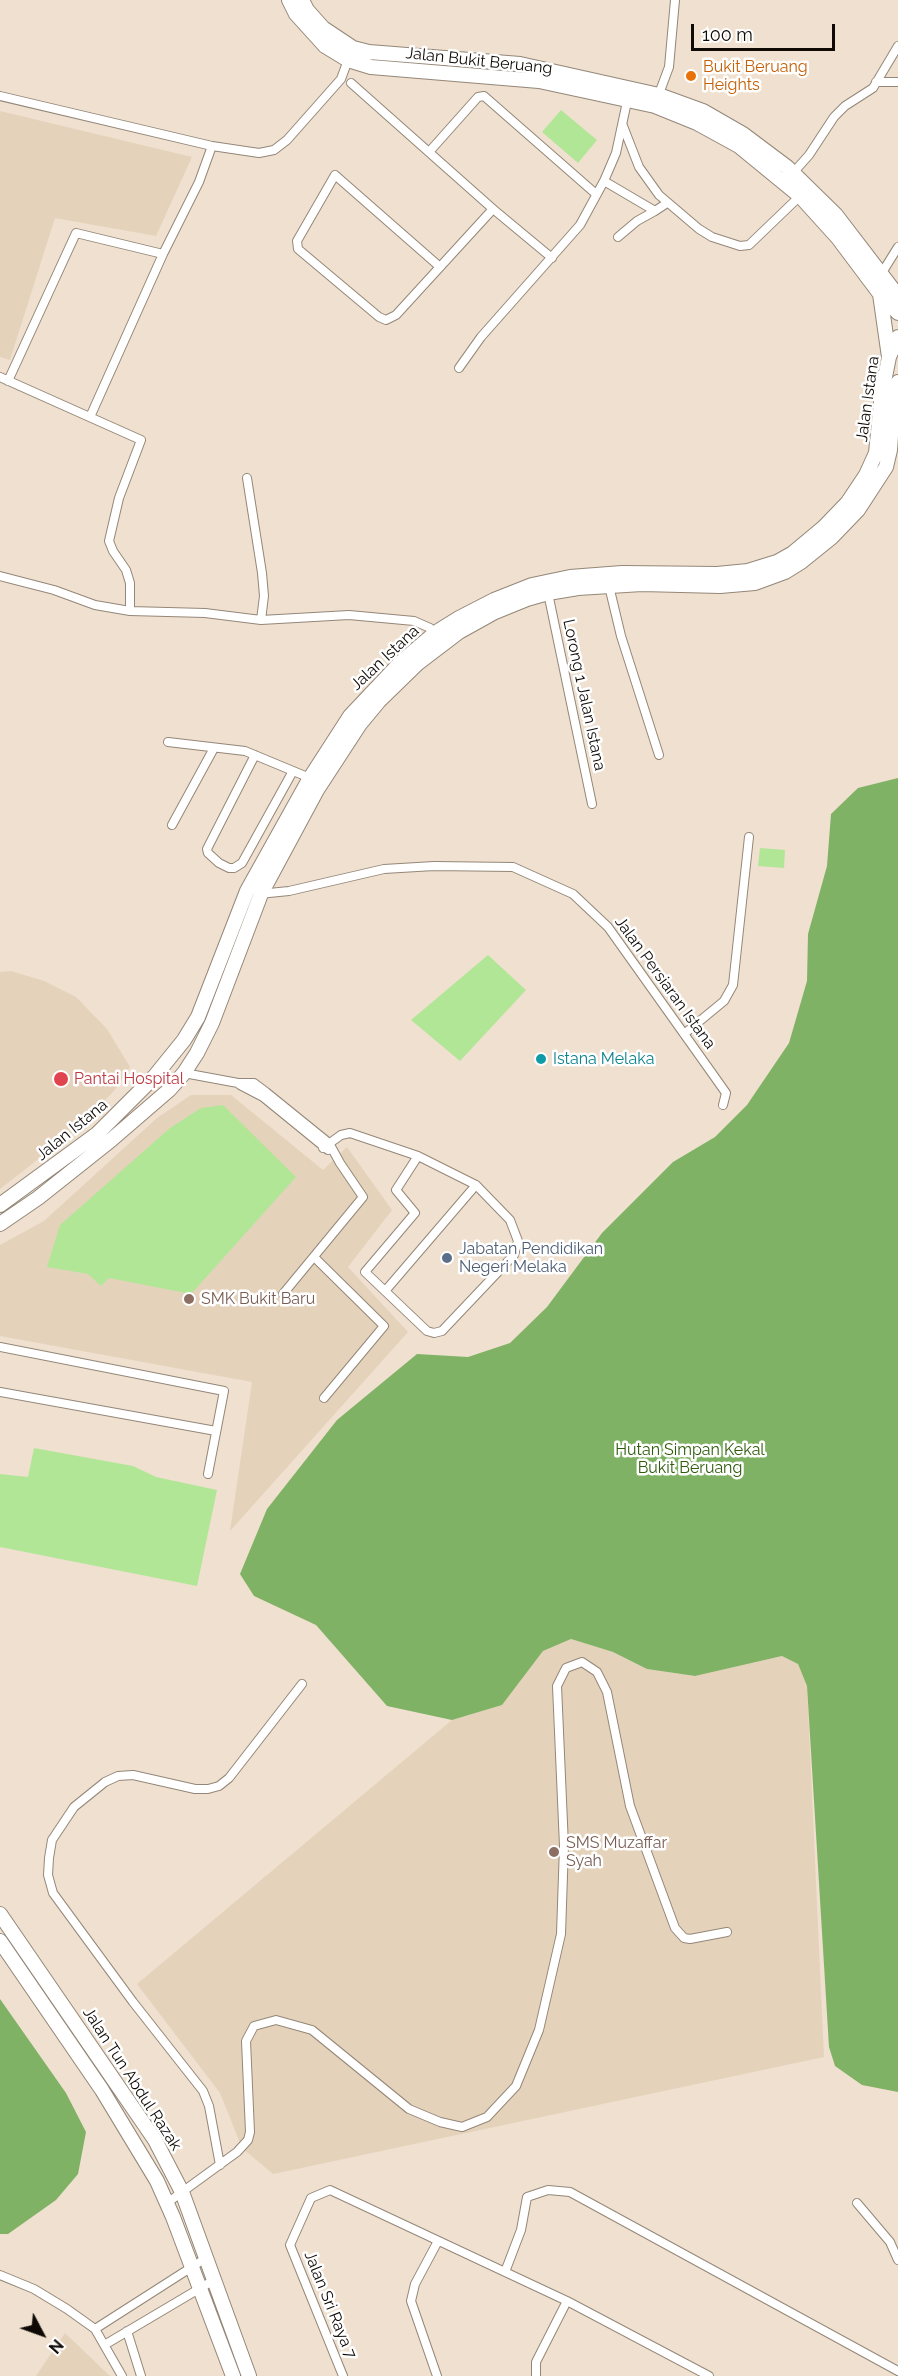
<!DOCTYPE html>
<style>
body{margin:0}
#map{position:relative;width:898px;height:2376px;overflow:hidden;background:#efe0cf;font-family:Raleway,sans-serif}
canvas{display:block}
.north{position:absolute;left:12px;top:2304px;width:60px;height:60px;-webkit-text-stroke:4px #fff;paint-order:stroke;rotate:131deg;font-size:16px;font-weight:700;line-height:24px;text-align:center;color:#0f0a06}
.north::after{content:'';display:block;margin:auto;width:21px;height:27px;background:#0f0a06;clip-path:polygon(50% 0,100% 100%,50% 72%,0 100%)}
.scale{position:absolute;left:691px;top:24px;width:144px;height:27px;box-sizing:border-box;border:3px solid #0f0a06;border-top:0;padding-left:8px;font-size:18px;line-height:21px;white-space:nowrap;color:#0f0a06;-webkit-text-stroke:4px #fff;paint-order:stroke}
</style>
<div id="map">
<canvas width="898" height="2376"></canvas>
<div class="north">N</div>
<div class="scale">100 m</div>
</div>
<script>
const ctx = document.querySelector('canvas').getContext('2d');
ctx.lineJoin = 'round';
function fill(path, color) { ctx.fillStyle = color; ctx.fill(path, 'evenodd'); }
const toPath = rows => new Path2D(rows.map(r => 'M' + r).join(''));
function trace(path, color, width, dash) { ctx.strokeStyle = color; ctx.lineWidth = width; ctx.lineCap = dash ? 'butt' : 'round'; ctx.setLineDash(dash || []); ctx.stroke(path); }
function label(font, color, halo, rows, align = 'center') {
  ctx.font = font + ' Raleway,sans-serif'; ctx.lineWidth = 5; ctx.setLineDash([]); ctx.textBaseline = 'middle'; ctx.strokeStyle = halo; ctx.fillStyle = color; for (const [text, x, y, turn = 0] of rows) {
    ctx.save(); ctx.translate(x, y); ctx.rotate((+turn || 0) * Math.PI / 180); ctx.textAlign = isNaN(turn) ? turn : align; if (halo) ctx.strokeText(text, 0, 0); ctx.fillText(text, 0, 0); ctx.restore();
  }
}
const built = toPath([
 [0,111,192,157,156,236,55,218,10,360,0,357],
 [11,971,44,981,76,997,107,1029,130,1067,114,1091,73,1132,0,1189,0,972],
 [191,1095,231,1095,323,1170,347,1147,392,1210,348,1267,408,1332,230,1531,252,1382,0,1336,0,1245,44,1221,157,1118],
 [571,1639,613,1652,647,1669,695,1676,782,1656,798,1664,807,1686,824,2057,273,2174,242,2148,220,2093,137,1984,452,1720,502,1705,543,1651],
 [65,2333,110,2376,36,2376]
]);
const green = toPath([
 [561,110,597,140,578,163,542,132],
 [760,848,785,850,784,868,758,866],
 [488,955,526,990,460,1061,411,1020],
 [223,1105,296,1177,191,1294,109,1278,101,1286,88,1274,47,1267,60,1225,170,1128,201,1108],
 [34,1448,133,1466,156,1477,217,1490,197,1586,0,1547,0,1474,28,1477]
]);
const forest = toPath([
 [898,778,898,2092,862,2085,835,2066,829,2047,807,1686,798,1664,782,1656,695,1676,647,1669,613,1652,571,1639,543,1651,502,1705,452,1720,387,1706,316,1625,254,1596,240,1574,267,1509,337,1420,417,1354,468,1357,510,1343,547,1307,602,1233,673,1162,715,1137,747,1105,789,1043,807,981,808,934,827,866,831,814,858,788],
 [0,1999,66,2093,86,2132,78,2174,56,2200,8,2234,0,2234]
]);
const minor = toPath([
 [876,82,898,82],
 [351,83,493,209,552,258],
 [0,96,212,146,259,153,274,150,287,140,341,79,348,60],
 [657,99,669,67,675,0],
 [623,126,639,167,659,195,699,229,712,237,740,246,749,245,800,196],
 [429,152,478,97,484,96,596,194],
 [793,173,809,155,834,117,845,106,873,88,898,46],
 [604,181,655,211,667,203],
 [618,237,637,221,655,211],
 [440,267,335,175,297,241,298,249,379,317,386,320,396,315,493,209],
 [880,276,898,247],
 [459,368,481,337,580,225,604,181,616,153,628,97],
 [0,377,141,440,119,498,109,541,113,551,126,570,130,583,130,611],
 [8,381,76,233,163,254],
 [90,417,163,254,199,182,212,146],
 [247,478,262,573,264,596,261,620],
 [0,576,54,590,95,605,130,611,205,613,261,620,349,615,414,621,430,628,437,635],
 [609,586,621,636,659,755],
 [548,593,592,804],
 [168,742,245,751,310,778],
 [255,755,207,849,208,853,219,863,229,868,234,868,242,863,293,771],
 [172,825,214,748],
 [259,894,289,891,384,869,434,866,513,867,573,894,608,927,714,1076,726,1093,723,1105],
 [684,1034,724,1001,733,985,749,837],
 [184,1073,238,1083,254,1083,266,1092,329,1143,340,1163,363,1197,283,1294],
 [240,1085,263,1097,328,1150],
 [323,1148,341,1135,350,1133,418,1156,476,1185,510,1220,518,1241,514,1255,442,1331,434,1333,427,1331,365,1272,415,1213,396,1190,418,1156],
 [314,1257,384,1326,324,1398],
 [386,1290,476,1185],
 [0,1347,224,1391,208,1474],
 [0,1392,216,1431],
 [220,2165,209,2106,203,2091,133,2002,53,1893,48,1875,49,1858,52,1840,74,1807,105,1782,118,1776,133,1775,195,1789,208,1789,219,1786,229,1778,302,1684],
 [167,2203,237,2152,248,2140,250,2132,246,2041,254,2026,276,2020,312,2030,409,2109,440,2122,462,2127,487,2117,516,2086,539,2030,561,1934,564,1846,557,1686,566,1668,582,1662,597,1672,607,1692,630,1806,675,1928,684,1938,690,1939,727,1932],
 [857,2203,890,2242,898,2260],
 [505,2272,521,2230,527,2197,548,2190,570,2192,898,2371],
 [0,2275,34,2289,67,2309,95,2329,122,2376],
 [95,2329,206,2258],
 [127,2331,141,2376],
 [106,2344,214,2280],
 [343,2376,290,2245,311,2198,330,2190,567,2301,709,2376],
 [437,2376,411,2301,415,2284,438,2241],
 [536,2376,536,2362,567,2301]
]);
const primary = toPath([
 [289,0,296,14,325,46,348,60,371,67,539,81,655,106,697,123,739,146,800,196,838,238,880,294,898,313],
 [302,0,307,10,323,28,353,48,369,52,520,64,659,95,703,111,743,134,787,167,836,215,898,296],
 [880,294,889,357],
 [0,1205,97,1134,154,1077,184,1040,198,1017,247,891,310,778,350,716,401,662,435,633,459,618,494,600,532,585,570,577,622,573,717,574,748,571,777,562,793,553,823,528,848,502,866,475,876,453,882,392,889,357,898,337],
 [0,1224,38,1198,111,1140,169,1090,184,1073,197,1053,212,1023,261,894,317,790,360,724,379,701,417,664,459,632,495,612,527,599,548,593,578,588,642,584,720,586,755,583,785,572,801,562,832,537,858,510,886,467,890,450,893,408,898,382]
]);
const trunk = toPath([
 [0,1914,155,2140,182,2192,249,2376],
 [0,1941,102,2090,157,2181,173,2217,233,2376]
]);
const markers = [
 [691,76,6,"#e8710a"],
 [541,1059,6,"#0f9aa8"],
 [61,1079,8,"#e0444e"],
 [447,1258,6,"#5c6f8a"],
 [189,1299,6,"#8d6e63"],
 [554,1852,6,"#8d6e63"]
];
const streetNames = [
 ["Jalan Bukit Beruang",479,61,6],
 ["Jalan Istana",868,399,-82],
 ["Jalan Istana",385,658,-43],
 ["Lorong 1 Jalan Istana",584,695,78],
 ["Jalan Persiaran Istana",665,983,54],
 ["Jalan Istana",72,1130,-39],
 ["Jalan Tun Abdul Razak",132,2079,57],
 ["Jalan Sri Raya 7",330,2305,68]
];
const foodNames = [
 ["Bukit Beruang",703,67],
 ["Heights",703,85]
];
const cultureNames = [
 ["Istana Melaka",553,1059]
];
const healthNames = [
 ["Pantai Hospital",74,1079]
];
const serviceNames = [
 ["Jabatan Pendidikan",459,1249],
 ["Negeri Melaka",459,1267]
];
const educationNames = [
 ["SMK Bukit Baru",201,1299],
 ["SMS Muzaffar",566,1843],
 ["Syah",566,1861]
];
const parkNames = [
 ["Hutan Simpan Kekal",690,1450],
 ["Bukit Beruang",690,1468]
];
fill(built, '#e5d2bb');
fill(green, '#b2e697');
fill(forest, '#80b265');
trace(minor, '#948778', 10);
trace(primary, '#948778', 16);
trace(trunk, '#948778', 16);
trace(minor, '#fff', 8);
trace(primary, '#fff', 14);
trace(trunk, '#fff', 14);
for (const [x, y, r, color] of markers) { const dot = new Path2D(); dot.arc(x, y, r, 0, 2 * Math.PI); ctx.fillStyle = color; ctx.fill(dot); trace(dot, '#fff', 2); }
label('16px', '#0f0a06', '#fff', streetNames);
label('16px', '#c56008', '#fff', foodNames, 'left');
label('16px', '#0d838f', '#fff', cultureNames, 'left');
label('16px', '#be3a42', '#fff', healthNames, 'left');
label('16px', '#4e5e75', '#fff', serviceNames, 'left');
label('16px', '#785e54', '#fff', educationNames, 'left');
label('16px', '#2e5c0b', '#fff', parkNames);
</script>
